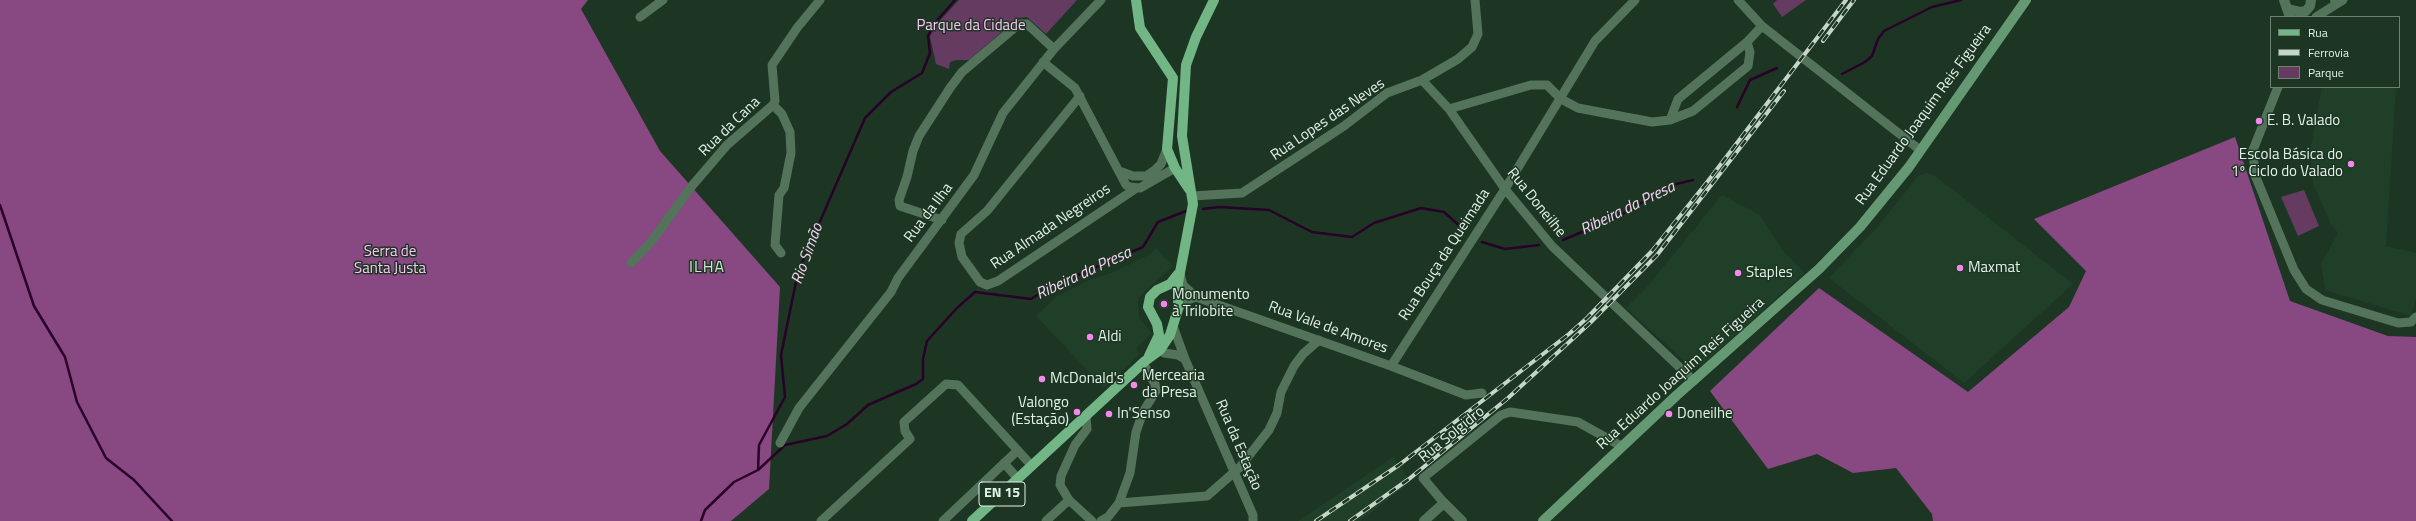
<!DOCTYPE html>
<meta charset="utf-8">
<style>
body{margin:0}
#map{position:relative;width:2416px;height:521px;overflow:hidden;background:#1d3624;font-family:"Titillium Web",sans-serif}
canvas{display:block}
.legend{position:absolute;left:2270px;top:16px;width:130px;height:72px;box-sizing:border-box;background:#1d3624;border:1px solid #6c8172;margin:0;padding:5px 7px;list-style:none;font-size:12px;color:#e3f2e6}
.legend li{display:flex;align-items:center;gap:8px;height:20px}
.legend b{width:20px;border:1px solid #6c8172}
</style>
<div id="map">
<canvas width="2416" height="521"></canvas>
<ul class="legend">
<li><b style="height:5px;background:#73b685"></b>Rua</li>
<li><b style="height:5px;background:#c5d6c9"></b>Ferrovia</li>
<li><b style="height:11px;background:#653b61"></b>Parque</li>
</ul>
</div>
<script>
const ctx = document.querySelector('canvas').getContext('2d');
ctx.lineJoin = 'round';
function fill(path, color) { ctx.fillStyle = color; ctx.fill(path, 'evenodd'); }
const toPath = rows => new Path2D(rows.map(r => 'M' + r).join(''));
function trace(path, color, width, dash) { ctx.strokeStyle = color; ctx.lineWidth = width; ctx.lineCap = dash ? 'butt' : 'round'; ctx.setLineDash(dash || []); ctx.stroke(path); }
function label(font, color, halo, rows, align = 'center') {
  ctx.font = font + ' "Titillium Web",sans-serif'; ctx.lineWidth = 3; ctx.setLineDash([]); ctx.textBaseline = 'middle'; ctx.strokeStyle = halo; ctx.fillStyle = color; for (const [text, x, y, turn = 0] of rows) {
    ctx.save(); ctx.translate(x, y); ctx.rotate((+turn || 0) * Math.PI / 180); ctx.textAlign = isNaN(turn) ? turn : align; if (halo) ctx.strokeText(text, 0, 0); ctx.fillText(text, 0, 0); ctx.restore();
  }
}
const built = toPath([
 [2322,87,2396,87,2386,246,2416,253,2416,299,2411,316,2325,290,2321,264,2338,233,2331,224,2313,184,2310,151],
 [1926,173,1934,175,2073,284,1964,383,1829,278,1880,224,1918,176],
 [1722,195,1760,215,1781,248,1805,273,1703,364,1696,367,1690,366,1626,308,1647,287],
 [1156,248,1173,266,1138,298,1139,318,1152,333,1136,348,1140,354,1104,388,1036,316,1056,297,1090,280,1114,272,1147,256],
 [1393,457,1411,482,1360,521,1298,521]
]);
const green = toPath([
 [959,0,1077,0,1046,34,1027,17,1018,18,969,60,956,60,950,62,949,69,936,64,930,37,934,27],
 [1777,0,1806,0,1782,17,1773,4],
 [2304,190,2319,226,2298,236,2281,197],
 '1159 304a5 5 0 1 1 10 0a5 5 0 1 1-10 0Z'
]);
const forest = toPath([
 [0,0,588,0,581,9,660,151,780,287,769,489,731,521,0,521],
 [2235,137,2290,301,2388,336,2416,337,2416,521,1933,521,1932,514,1896,468,1853,473,1817,454,1768,469,1710,391,1819,288,1968,392,2069,307,2086,271,2034,219]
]);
const stream = toPath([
 [1842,74,1865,62,1872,56,1878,39,1884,31,1932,7,1961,0],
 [1737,107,1750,80,1777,68],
 [0,205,34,306,65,357,77,402,106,458,134,480,172,521],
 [1203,209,1219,207,1269,210,1312,232,1352,237,1374,223,1421,208,1444,212,1463,229],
 [1563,240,1619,216,1672,185,1693,180],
 [1482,242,1505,249,1539,245],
 [758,470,785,445,827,436,847,424,868,405,916,384,923,379,923,359,927,341,957,308,975,292,1031,299,1052,286,1143,247,1158,222,1186,211],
 [701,521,705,510,734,482,758,470,759,445,785,397,781,355,798,272,865,118,891,92,922,73,930,53,928,36,934,24,955,0]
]);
const minor = toPath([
 [1738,0,1762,26,1920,150],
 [640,17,663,0],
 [2316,17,2343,0],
 [1043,62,1075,88,1126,185,1130,187,1140,188,1175,168],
 [1422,80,1449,109,1505,189,1552,246,1694,381],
 [2278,87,2253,150,2255,175,2294,270,2306,289,2322,300,2398,323,2411,322,2416,317],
 [1080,96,987,211,961,234,959,243,962,257,980,282,987,285,998,281,1135,189],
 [773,105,782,114,790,132,791,153,784,188,779,195,775,245,781,253],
 [1449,109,1531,85,1547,85,1561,99,1578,108,1652,122,1670,120,1693,111,1748,66,1750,52,1747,42],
 [1670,120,1678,99,1747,42,1762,26],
 [1119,171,1133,176,1146,176,1155,170,1161,164,1167,149],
 [1192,196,1242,193,1344,126,1387,93,1422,80,1458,59,1472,47,1478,34,1475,0],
 [942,220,900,206,899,200,907,177,913,151,919,136,950,88,962,72,1019,24,1027,24,1054,49],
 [631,263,651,242,691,187,727,145,773,105,775,101,772,65,797,28,820,0],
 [1180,274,1183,285,1196,297,1391,366,1466,395,1482,393],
 [1178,309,1185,301,1196,297],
 [1173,326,1185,359,1253,515,1253,521],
 [1159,345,1159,348,1164,353,1178,355,1185,359],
 [1391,366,1505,189,1595,41,1635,0],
 [1086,417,1087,429,1075,445,1061,476,1060,485,1069,500,1092,521],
 [780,443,799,408,891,292,898,278,974,175,1003,113,1054,49,1101,0],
 [1004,463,1018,479],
 [1119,503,1130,473,1136,432,1143,412,1156,391,1155,384,1143,363],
 [1444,503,1423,478,1501,415,1510,412,1578,422,1621,446],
 [821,521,910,439,905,431,904,422,946,384,958,385,1032,466],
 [943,521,1017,451],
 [1046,521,1069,500],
 [1101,521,1108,517,1119,503,1207,496,1240,467,1269,430,1277,413,1281,392,1294,366,1303,354,1319,340]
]);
const tertiary = toPath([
 [2284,0,2290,17],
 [2335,0,2342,0],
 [2288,9,2301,12,2306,11,2310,6,2311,0],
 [1424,521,1444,503,1462,521]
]);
const secondary = toPath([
 [1543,521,1677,395,1819,269,1860,227,1909,167,2026,0]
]);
const primary = toPath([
 [1136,0,1140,28,1173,78,1167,149,1175,168,1189,189],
 [1149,356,1159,335,1157,324,1148,307,1150,297,1157,290,1170,284,1178,274],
 [972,521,1145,361,1160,350,1170,335,1178,309,1178,283,1193,204,1182,136,1186,65,1196,37,1214,0]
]);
const rail = toPath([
 [1823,41,1854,0],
 [1316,521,1399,465,1569,334,1587,318,1652,251,1708,181,1846,0],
 [1350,521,1409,479,1508,398,1591,322,1657,255,1784,91]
]);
const markers = [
 [2259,121,4,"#f688ed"],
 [2351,164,4,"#f688ed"],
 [1960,268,4,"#f688ed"],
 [1738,273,4,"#f688ed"],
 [1164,304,4,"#f688ed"],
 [1090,337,4,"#f688ed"],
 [1042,379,4,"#f688ed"],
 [1134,385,4,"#f688ed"],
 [1077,412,4,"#f688ed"],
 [1109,414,4,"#f688ed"],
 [1669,414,4,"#f688ed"]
];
const shields = [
 [1002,494,46]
];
const shieldNames = [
 ["EN 15",1002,494]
];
const parkNames = [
 ["Parque da Cidade",971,26],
 ["Serra de",390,252],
 ["Santa Justa",390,269]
];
const streetNames = [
 ["Rua Eduardo Joaquim Reis Figueira",1924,115,-54],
 ["Rua Lopes das Neves",1328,120,-34],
 ["Rua da Cana",730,127,-44],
 ["Rua Doneilhe",1536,203,51],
 ["Rua da Ilha",929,213,-53],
 ["Rua Almada Negreiros",1051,227,-34],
 ["Rua Bouça da Queimada",1445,255,-57],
 ["Rua Vale de Amores",1328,328,20],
 ["Rua Eduardo Joaquim Reis Figueira",1681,374,-42],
 ["Rua Solgidro",1452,435,-39],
 ["Rua da Estação",1238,445,67]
];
const poiNames = [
 ["E. B. Valado",2267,121],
 ["Escola Básica do",2343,155,"right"],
 ["1º Ciclo do Valado",2343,172,"right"],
 ["Maxmat",1968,268],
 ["Staples",1746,273],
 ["Monumento",1172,295],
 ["à Trilobite",1172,312],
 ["Aldi",1098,337],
 ["Mercearia",1142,376],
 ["da Presa",1142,393],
 ["McDonald's",1050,379],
 ["Valongo",1069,403,"right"],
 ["(Estação)",1069,420,"right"],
 ["In'Senso",1117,414],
 ["Doneilhe",1677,414]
];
const waterNames = [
 ["Ribeira da Presa",1628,209,-26],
 ["Rio Simão",808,254,-70],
 ["Ribeira da Presa",1084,274,-25]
];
const neighbourhoodNames = [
 ["ILHA",707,268]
];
fill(built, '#1f3f28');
fill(green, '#653b61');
fill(forest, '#884882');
trace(stream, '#290028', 2.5);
trace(minor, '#53735b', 9);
trace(tertiary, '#53735b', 10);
trace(secondary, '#659973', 10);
trace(primary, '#73b685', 10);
trace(rail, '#c5d6c9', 4);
trace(rail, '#1d3624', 2.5, [8]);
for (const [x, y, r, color] of markers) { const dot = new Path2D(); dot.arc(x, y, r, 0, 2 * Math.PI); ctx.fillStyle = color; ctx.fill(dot); trace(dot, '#1d3624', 1.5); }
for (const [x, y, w] of shields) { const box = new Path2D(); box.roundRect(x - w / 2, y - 12, w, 24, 3); ctx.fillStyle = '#1d3624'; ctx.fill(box); trace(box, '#e3f2e6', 1); }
label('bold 14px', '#e3f2e6', null, shieldNames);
label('15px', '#fbc4f4', '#1d3624', parkNames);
label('15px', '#e3f2e6', '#1d3624', streetNames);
label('15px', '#e3f2e6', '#1d3624', poiNames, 'left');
label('italic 16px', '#f8d3f3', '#1d3624', waterNames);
ctx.letterSpacing = '1px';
label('16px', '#c9e7cf', '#1d3624', neighbourhoodNames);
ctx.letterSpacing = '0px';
</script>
